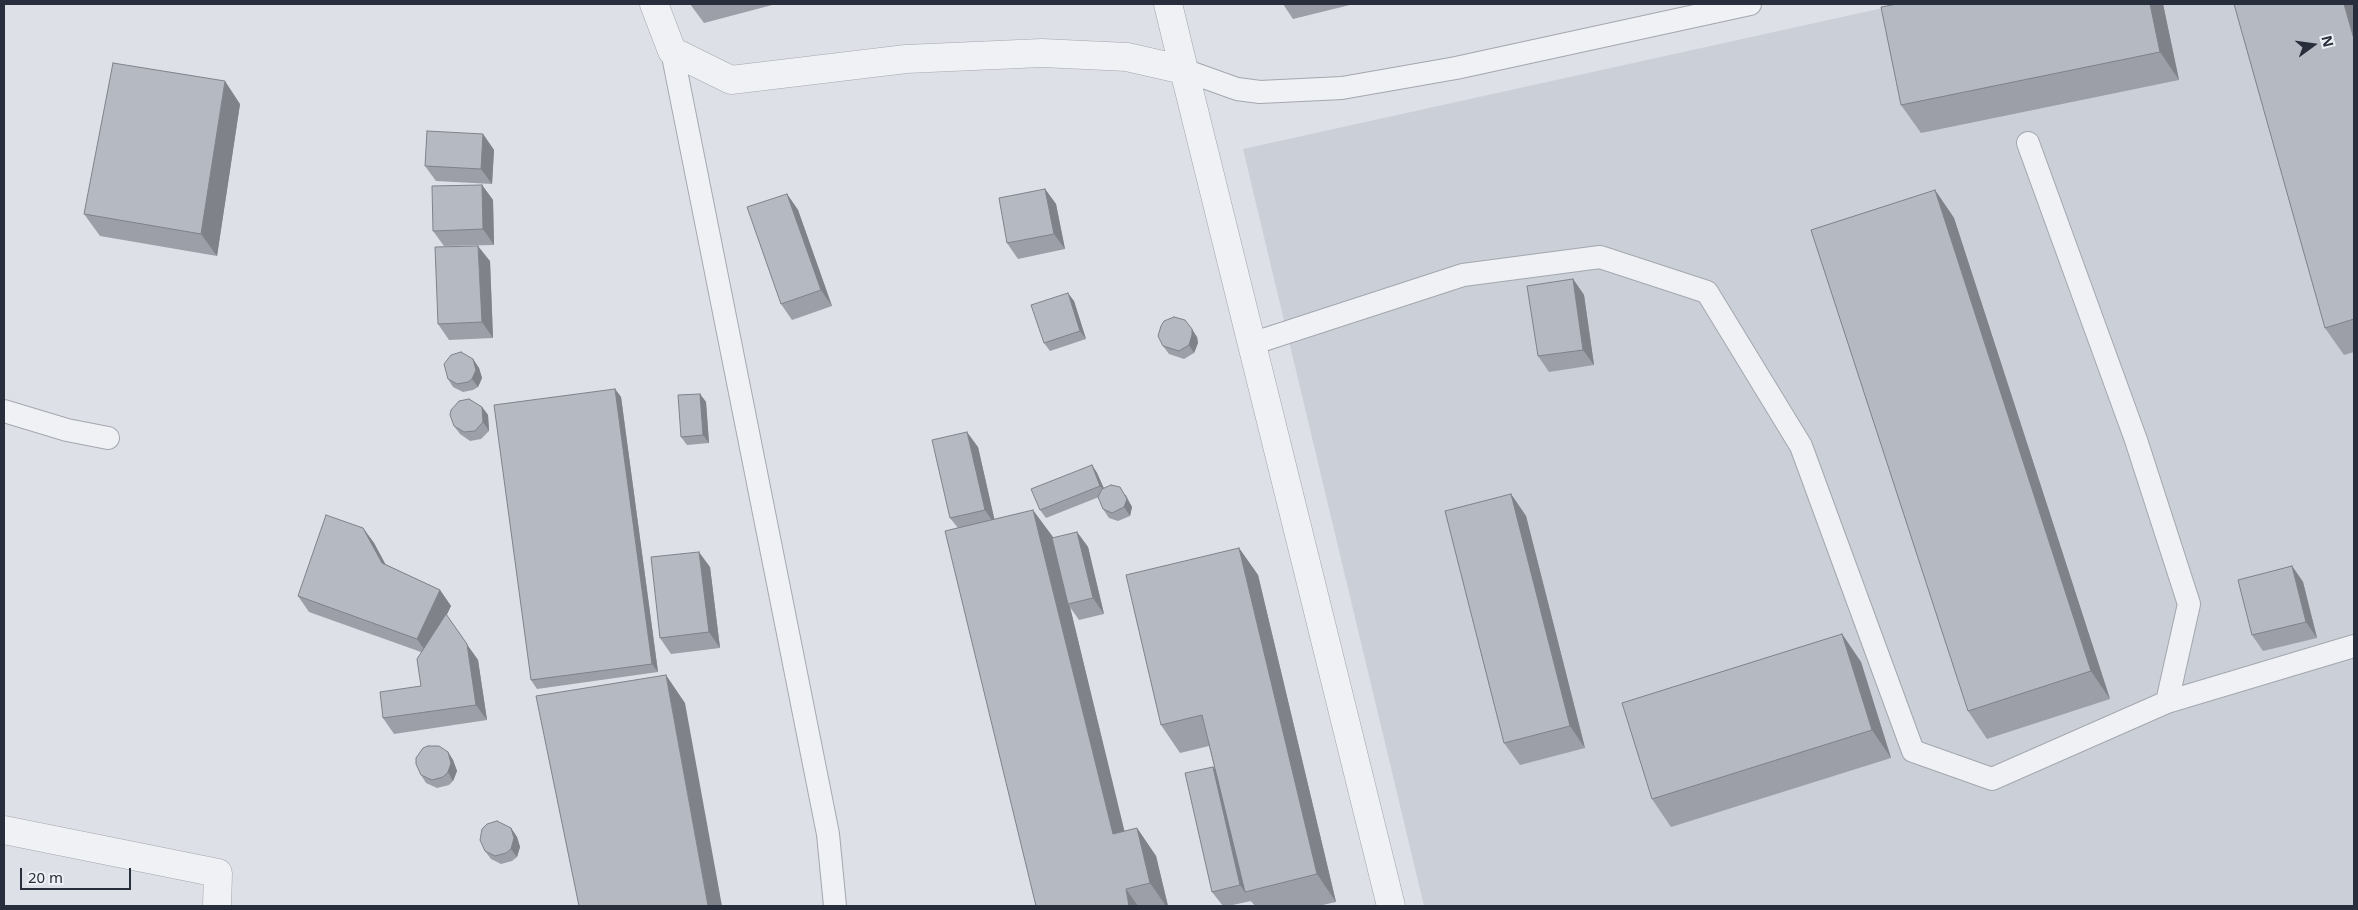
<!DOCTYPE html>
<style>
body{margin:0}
#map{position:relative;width:2358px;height:910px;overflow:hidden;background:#dde0e6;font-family:"Noto Sans",sans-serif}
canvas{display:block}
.frame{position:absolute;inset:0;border:5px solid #282e3b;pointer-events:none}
.north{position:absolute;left:2288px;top:20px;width:50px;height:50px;-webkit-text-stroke:4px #eceff3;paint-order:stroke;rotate:76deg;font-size:14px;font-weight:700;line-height:20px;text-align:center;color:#282e3b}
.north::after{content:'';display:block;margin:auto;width:18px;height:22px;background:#282e3b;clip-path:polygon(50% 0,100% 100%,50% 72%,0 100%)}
.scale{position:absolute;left:20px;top:868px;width:111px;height:22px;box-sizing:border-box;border:2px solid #282e3b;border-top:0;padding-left:6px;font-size:15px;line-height:18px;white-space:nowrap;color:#282e3b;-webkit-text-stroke:4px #eceff3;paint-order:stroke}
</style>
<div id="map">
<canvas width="2358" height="910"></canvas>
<div class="frame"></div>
<div class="north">N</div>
<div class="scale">20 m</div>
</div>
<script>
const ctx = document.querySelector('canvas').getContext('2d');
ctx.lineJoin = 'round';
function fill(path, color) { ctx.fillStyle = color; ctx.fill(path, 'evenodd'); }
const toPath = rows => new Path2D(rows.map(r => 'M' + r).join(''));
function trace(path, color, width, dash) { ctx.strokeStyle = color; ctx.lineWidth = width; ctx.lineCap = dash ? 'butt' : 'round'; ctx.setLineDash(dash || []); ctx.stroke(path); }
const built = toPath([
 [1901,4,2354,4,2354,906,1424,906,1243,149]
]);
const lane = toPath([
 [672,51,828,834,835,906],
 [1184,70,1237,89,1260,92,1342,88,1456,68,1750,4],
 [1251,344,1463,275,1600,257,1707,292,1801,446,1913,751,1992,779,2167,702,2189,604,2136,440,2028,143],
 [4,411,67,430,108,438],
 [2167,702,2354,646]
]);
const street = toPath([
 [654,4,672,51,731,80,906,59,1042,53,1127,57,1184,70,1391,906],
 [1168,4,1184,70],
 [4,830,218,873,217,906]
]);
const wall = toPath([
 [690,4,776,4,704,23],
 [1283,4,1354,4,1293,19],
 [2163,4,2179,80,1921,133,1901,105],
 [2354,4,2354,352,2344,355,2325,328],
 [240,104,217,256,100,236,84,214],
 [483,134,494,150,492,184,436,181,425,166],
 [482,185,493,200,494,245,444,246,433,231],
 [1045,189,1056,204,1065,249,1018,259,1007,243],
 [1935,190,1954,218,2110,699,1987,739,1968,711],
 [787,194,798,210,832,306,792,320,781,304],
 [490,261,493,338,449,340,438,324],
 [1573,279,1584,295,1594,365,1549,372,1538,356],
 [1074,301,1086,339,1050,351,1044,343],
 [1197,337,1198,343,1194,353,1184,359,1169,354,1163,346],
 [473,359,479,368,482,378,478,387,473,390,463,392,453,387,448,379],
 [615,389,621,397,658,672,537,689,531,680],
 [700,394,706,402,709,443,687,445,681,437],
 [482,407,488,415,489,431,481,439,470,441,460,434,454,426],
 [978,447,994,519,1053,538,1077,532,1088,547,1104,614,1079,620,1070,607,1124,831,1137,828,1156,856,1168,906,1036,906,958,528,950,518],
 [1092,465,1097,473,1104,488,1126,495,1132,507,1130,516,1118,521,1109,518,1103,509,1099,497,1046,518,1040,510],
 [1511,494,1526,516,1585,748,1520,765,1504,743],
 [363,528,374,543,385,564,440,590,451,606,446,615,478,660,487,720,394,734,383,718,421,686,421,652,309,612,298,596],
 [1239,548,1258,575,1336,902,1318,906,1255,906,1250,900,1251,901,1228,906,1223,906,1212,892,1213,767,1215,769,1209,746,1180,753,1161,725],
 [2292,566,2303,582,2317,638,2263,651,2252,635],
 [710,567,720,648,671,654,660,638],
 [1842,634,1861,662,1891,758,1671,827,1652,799],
 [448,752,453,760,457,771,453,781,449,785,437,788,426,783,421,775],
 [511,828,517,837,520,847,517,857,512,861,501,864,491,859,485,851]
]);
const shadedWall = toPath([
 [2150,4,2163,4,2179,80,2160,52],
 [2344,4,2354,4,2354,39],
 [225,81,240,104,217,256,201,234],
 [483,134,494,150,492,184,481,169],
 [482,185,493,200,494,245,483,229],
 [1045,189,1056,204,1065,249,1054,234],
 [1935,190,1954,218,2110,699,2091,671],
 [787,194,798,210,832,306,821,290],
 [478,246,490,261,493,338,482,322],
 [1573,279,1584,295,1594,365,1583,350],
 [1068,293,1074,301,1086,339,1080,331],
 [1192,329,1197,337,1198,343,1194,353,1189,345],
 [473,359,479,368,482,378,478,387,472,379],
 [615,389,621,397,658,672,652,664],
 [700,394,706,402,709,443,703,435],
 [482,407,488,415,489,431,483,422],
 [967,432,978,447,996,526,985,510],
 [1092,465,1097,473,1106,494,1100,486],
 [1120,487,1132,507,1130,516,1124,507],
 [1511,494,1526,516,1585,748,1570,726],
 [1033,510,1053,537,1069,604,1068,604,1070,607,1132,862,1113,834],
 [363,528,374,543,393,578,382,563],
 [1077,532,1088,547,1104,614,1093,598],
 [1239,548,1258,575,1336,902,1317,874],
 [699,552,710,567,720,648,709,632],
 [2292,566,2303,582,2317,638,2306,622],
 [440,590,451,606,428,655,417,639],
 [446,615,478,660,487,720,476,705],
 [1842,634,1861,662,1891,758,1872,730],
 [666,675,685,703,722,906,708,906],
 [448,752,453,760,457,771,453,781,448,772],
 [1213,767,1224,782,1245,892,1251,901,1240,885],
 [511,828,517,837,520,847,517,857,511,849],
 [1137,828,1156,856,1168,906,1166,906,1150,883],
 [1126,889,1138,906,1129,906]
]);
const building = toPath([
 [1897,4,2150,4,2160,52,1901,105,1881,7,1897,4],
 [2234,4,2344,4,2354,39,2354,319,2325,328,2234,4],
 [113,63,225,81,201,234,84,214,113,63],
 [427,131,483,134,481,169,425,166,427,131],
 [482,185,483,229,433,231,432,186,482,185],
 [1045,189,1054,234,1007,243,999,198,1045,189],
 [1935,190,2091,671,1968,711,1811,230,1935,190],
 [787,194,821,290,781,304,747,207,787,194],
 [478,246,482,322,438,324,435,247,478,246],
 [1573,279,1583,350,1538,356,1527,286,1573,279],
 [1068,293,1080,331,1044,343,1031,305,1068,293],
 [1174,317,1185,320,1192,329,1192,335,1189,345,1179,351,1163,346,1158,336,1161,326,1164,321,1174,317],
 [461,352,473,359,476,370,472,379,468,382,457,384,448,379,444,364,451,355,461,352],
 [615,389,652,664,531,680,494,405,615,389],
 [700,394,703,435,681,437,678,395,700,394],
 [469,399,482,407,483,422,475,431,464,432,454,426,450,415,451,410,459,401,469,399],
 [967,432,985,510,950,518,932,440,967,432],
 [1092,465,1100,486,1040,510,1031,489,1092,465],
 [1111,485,1120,487,1127,499,1124,507,1112,513,1103,509,1098,497,1102,489,1111,485],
 [1511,494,1570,726,1504,743,1445,511,1511,494],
 [1033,510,1113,834,1137,828,1150,883,1126,889,1129,906,1036,906,945,531,1033,510],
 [326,515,363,528,382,563,440,590,417,639,298,596,326,515],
 [1077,532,1093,598,1068,604,1052,538,1077,532],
 [1239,548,1317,874,1245,892,1202,715,1161,725,1126,575,1239,548],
 [699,552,709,632,660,638,651,557,699,552],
 [2292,566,2306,622,2252,635,2238,580,2292,566],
 [446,614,467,644,476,705,383,718,380,692,421,686,417,659,446,614],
 [1842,634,1872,730,1652,799,1622,703,1842,634],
 [666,675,708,906,579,906,536,696,666,675],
 [428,746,439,746,448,752,451,763,448,772,443,777,432,780,421,775,416,764,416,758,423,748,428,746],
 [1213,767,1240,885,1212,892,1185,773,1213,767],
 [497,821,511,828,514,838,511,849,506,853,495,856,485,851,480,840,482,829,487,824,497,821]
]);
fill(built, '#cbcfd7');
trace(lane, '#a3a7af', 24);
trace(street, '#a3a7af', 29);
trace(lane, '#eff1f4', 22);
trace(street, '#eff1f4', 28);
fill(wall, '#9c9fa7');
fill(shadedWall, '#7f8288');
fill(building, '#b5b9c2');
trace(building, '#7f8288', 1);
</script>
